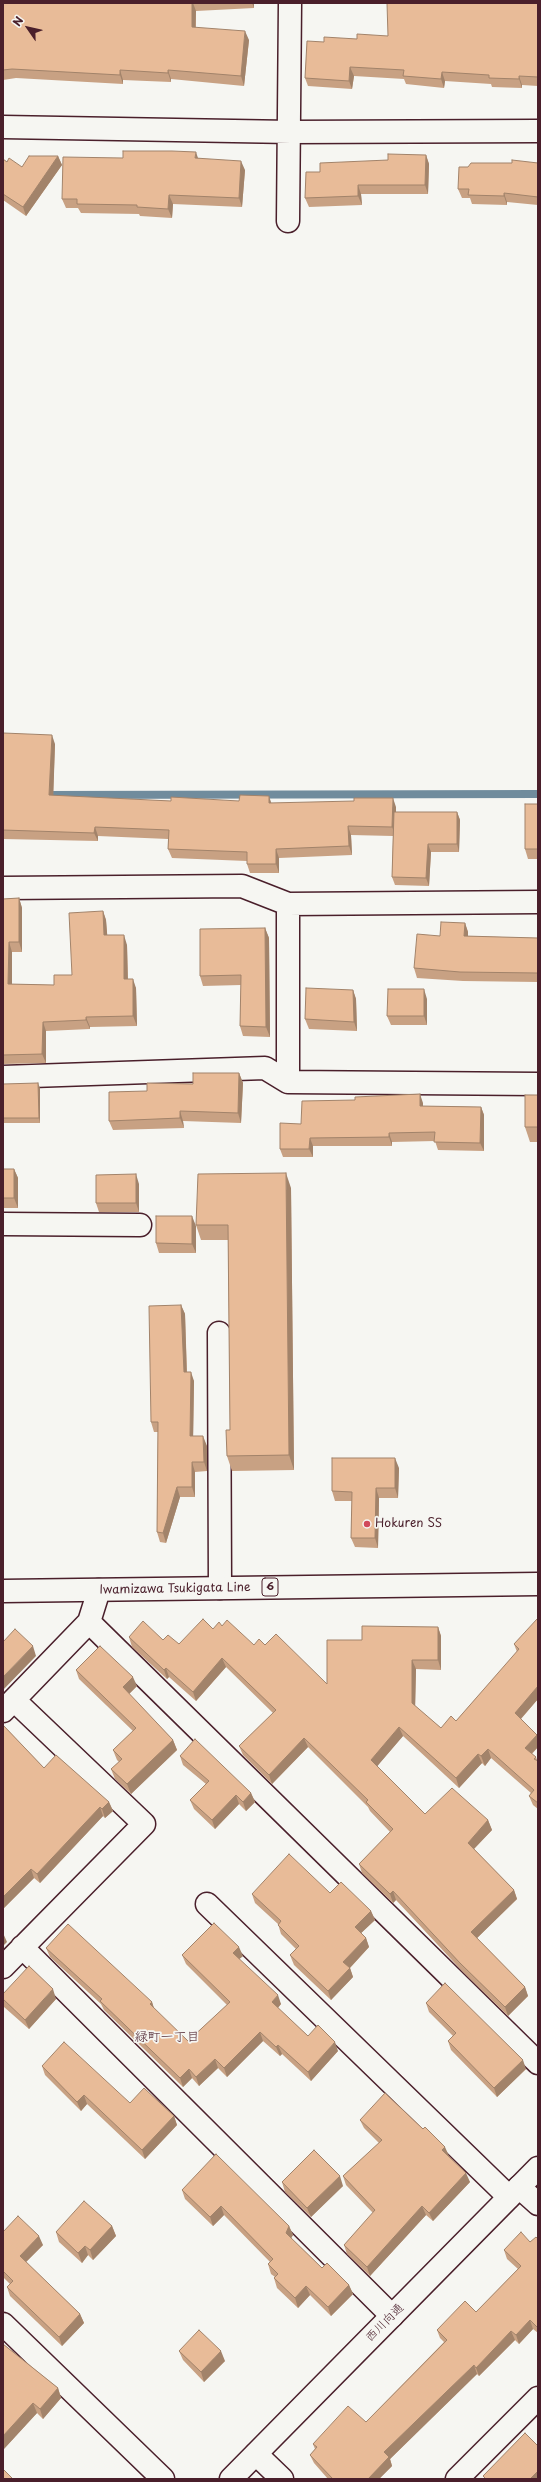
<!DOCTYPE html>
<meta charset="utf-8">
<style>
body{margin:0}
#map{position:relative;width:541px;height:2482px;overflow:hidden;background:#f6f6f2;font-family:"Playpen Sans",sans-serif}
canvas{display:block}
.frame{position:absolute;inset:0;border:4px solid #4a1f2b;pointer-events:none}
.north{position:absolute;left:8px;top:8px;width:40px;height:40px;-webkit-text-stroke:3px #f6f6f2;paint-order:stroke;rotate:304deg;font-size:11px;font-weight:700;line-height:16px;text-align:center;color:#4a1f2b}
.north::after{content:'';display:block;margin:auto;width:14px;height:18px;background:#4a1f2b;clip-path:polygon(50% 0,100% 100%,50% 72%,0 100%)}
</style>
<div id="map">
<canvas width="541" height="2482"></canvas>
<div class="frame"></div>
<div class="north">N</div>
</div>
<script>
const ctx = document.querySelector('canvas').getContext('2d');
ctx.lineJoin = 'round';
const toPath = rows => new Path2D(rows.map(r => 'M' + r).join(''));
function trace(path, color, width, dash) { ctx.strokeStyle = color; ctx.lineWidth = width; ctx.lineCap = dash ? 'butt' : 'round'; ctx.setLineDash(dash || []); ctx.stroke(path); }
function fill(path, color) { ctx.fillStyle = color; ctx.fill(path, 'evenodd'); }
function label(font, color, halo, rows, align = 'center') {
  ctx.font = font + ' "Playpen Sans","Klee One",sans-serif'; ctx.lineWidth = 3.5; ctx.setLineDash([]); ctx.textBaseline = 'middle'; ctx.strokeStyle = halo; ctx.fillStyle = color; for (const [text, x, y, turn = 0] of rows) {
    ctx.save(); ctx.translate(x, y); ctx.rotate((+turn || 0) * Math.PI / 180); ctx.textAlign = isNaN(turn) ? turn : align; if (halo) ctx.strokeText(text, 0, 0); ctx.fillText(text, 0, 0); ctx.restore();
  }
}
const stream = toPath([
 [44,795,538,794]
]);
const street = toPath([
 [3,127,291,132,538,131],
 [288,221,290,3],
 [3,888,242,886,288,904,288,1082],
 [288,904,538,902],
 [3,1077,265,1068,288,1082,538,1084],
 [3,1224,140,1225],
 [219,1333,220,1588],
 [89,1622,538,2063],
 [3,1711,89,1622,99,1590],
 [207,1904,509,2197],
 [22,1947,392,2316],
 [3,1967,144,1824,14,1700],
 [519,2187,538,2204],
 [3,2324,163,2479],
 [256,2454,282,2479],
 [457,2479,538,2398]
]);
const secondary = toPath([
 [231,2479,538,2168]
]);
const primary = toPath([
 [3,1591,538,1584]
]);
const wall = toPath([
 [3,3,254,3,254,8,196,11,196,28,249,40,244,86,171,79,171,82,123,80,123,84,16,78,3,80],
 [538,3,538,86,522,85,522,88,492,87,491,84,445,81,444,88,406,84,404,79,354,76,352,89,308,86,305,78,324,42,388,36],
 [426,155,429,164,428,194,361,194,362,205,309,207,305,198,320,172,388,160],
 [58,156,62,165,26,216,3,200,3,159,7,162,22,167],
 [198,158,245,170,242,207,173,204,172,218,140,216,139,214,81,213,78,208,66,208,62,199],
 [512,163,538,163,538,205,507,202,507,205,472,204,470,198,462,198,458,189,468,167],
 [3,733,55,744,53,796,171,801,272,803,396,807,396,812,457,812,460,820,459,852,431,852,429,886,395,885,392,877,393,836,351,835,352,855,279,858,279,873,250,873,247,864,247,861,172,858,168,849,168,839,98,836,98,841,3,839],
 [538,804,538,859,528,859,525,849],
 [19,898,22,908,22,952,12,952,12,984,54,985,72,975,103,911,106,920,107,935,127,945,128,979,136,988,137,1026,90,1027,90,1029,46,1031,46,1063,3,1064,3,899],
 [465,923,468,932,468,936,538,938,538,927,538,982,463,981,417,978,414,968,440,936],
 [265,928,269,938,270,1037,243,1036,240,1026,241,985,203,986,200,976],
 [353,990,356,999,357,1031,309,1029,305,1019],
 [427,999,427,1025,391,1025,387,1016],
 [239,1073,243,1083,241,1123,183,1121,184,1128,113,1130,109,1121,147,1091,193,1084],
 [3,1084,40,1088,40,1123,3,1123],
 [538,1095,538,1142,530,1142,525,1127],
 [423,1103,423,1106,481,1107,484,1115,484,1151,438,1150,435,1141,392,1142,392,1146,313,1146,313,1157,283,1157,280,1149,301,1124],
 [3,1169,14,1169,18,1178,18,1208,3,1208],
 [139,1184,139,1212,99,1212,96,1203],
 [291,1188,294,1470,232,1471,227,1456,230,1430,228,1240,201,1240,196,1225],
 [196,1226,196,1253,159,1253,156,1243],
 [181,1305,185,1314,187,1372,194,1381,193,1436,207,1446,207,1471,195,1472,195,1497,180,1497,166,1543,160,1542,157,1532,158,1432,154,1432,151,1422],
 [399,1468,398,1498,379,1498,378,1548,355,1547,351,1538,352,1501,335,1501,332,1491],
 [538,1620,538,1699,521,1719,537,1735,538,1737,538,1747,532,1754,536,1757,537,1760,538,1761,538,1809,533,1805,529,1796,531,1793,491,1758,485,1766,482,1763,459,1788,403,1736,377,1766,425,1814,488,1820,492,1830,474,1849,514,1890,517,1899,477,1938,525,1987,528,1996,508,2016,463,1972,396,1900,393,1903,362,1873,359,1864,390,1832,370,1811,368,1807,308,1747,272,1784,243,1755,239,1746,273,1713,226,1667,196,1701,169,1677,167,1679,132,1647,129,1637,163,1640,179,1644,222,1626,254,1645,265,1645,327,1684,362,1640,438,1627,441,1636,441,1670,416,1669,415,1706,441,1728,456,1721,517,1652,514,1644],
 [76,1670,137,1686,129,1694,173,1740,177,1750,131,1794,115,1779,111,1769,119,1762,117,1760,113,1750,133,1731,79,1679],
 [3,1725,44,1768,109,1802,113,1811,105,1818,103,1816,40,1883,34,1878,3,1909],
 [180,1756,251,1793,255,1802,246,1811,239,1804,215,1829,194,1809,190,1800,206,1784,183,1765],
 [330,1893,371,1911,375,1920,361,1933,366,1938,369,1947,350,1968,353,1977,331,2000,294,1965,290,1955,296,1949,281,1934,278,1924,255,1903,252,1894],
 [46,1948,152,2002,154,2009,188,2041,227,2005,186,1964,182,1955,243,1956,239,1959,281,2004,278,2008,308,2036,338,2051,311,2081,282,2054,280,2056,263,2041,227,2077,218,2068,199,2086,192,2078,183,2087,104,2010,101,2004,50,1957],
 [3,1994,56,1999,29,2029,4,2007,3,2004],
 [426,2003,526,2069,497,2097,451,2050,448,2041,453,2036,429,2012],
 [42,2066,130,2103,174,2116,177,2125,145,2159,87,2104,81,2111,45,2075],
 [360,2120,449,2156,470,2182,433,2221,426,2215,370,2276,347,2254,344,2245,373,2213,346,2185,343,2176,379,2143,364,2128],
 [282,2182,343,2186,311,2217,285,2192],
 [182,2190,289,2226,293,2235,291,2238,322,2268,349,2285,353,2294,331,2316,310,2295,298,2308,277,2288,274,2278,275,2277,271,2274,268,2264,270,2262,224,2215,213,2226,185,2199],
 [112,2226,116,2236,93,2260,88,2255,82,2263,59,2242,56,2232],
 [3,2232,43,2245,26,2262,80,2314,84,2323,62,2346,10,2296,7,2287,10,2284,3,2277],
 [538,2239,538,2333,533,2329,519,2344,515,2340,479,2376,477,2374,390,2459,392,2466,379,2479,328,2479,314,2463,310,2455,315,2449,313,2444,366,2422,444,2342,440,2338,437,2330,476,2312,518,2269,507,2259,504,2250],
 [3,2344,58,2388,61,2398,43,2419,37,2413,3,2450],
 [179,2351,225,2361,204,2382,183,2360]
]);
const shadedWall = toPath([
 [192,3,193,3,196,11,195,37,192,27],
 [252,3,254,3,254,8],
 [245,31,249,40,244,86,241,76],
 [350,67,354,76,352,89,349,81],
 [120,70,123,80,123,84,120,75],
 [168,70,171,79,171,82,168,73],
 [442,72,445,81,444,88,441,79],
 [519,76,522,85,522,88,519,79],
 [196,152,199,161,195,158],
 [426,155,429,164,428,194,425,185],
 [58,156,62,165,26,216,23,207],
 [241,161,245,170,242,207,239,198],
 [358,185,361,194,362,205,358,196],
 [504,193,507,202,507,205,504,196],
 [169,195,173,204,172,218,168,209],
 [52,735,55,744,53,804,49,795],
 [269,796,272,805,269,803],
 [393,798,396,807,396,836,392,827],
 [457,812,460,820,459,852,457,844],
 [348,826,351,835,352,855,349,846],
 [95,827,98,836,98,841,94,833],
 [428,844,431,852,429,886,426,878],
 [276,849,279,858,279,873,276,864],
 [19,898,22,908,22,952,19,942],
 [103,911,106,920,108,944,104,935],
 [465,923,468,932,468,945,464,936],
 [265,928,269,938,270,1037,266,1027],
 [124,935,127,945,128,988,124,979],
 [9,942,12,952,12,994,8,984],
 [133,979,136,988,137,1026,133,1016],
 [424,989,427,999,427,1025,424,1016],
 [353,990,356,999,357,1031,354,1022],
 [86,1017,90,1027,90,1029,86,1020],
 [43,1022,46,1031,46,1063,42,1054],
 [239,1073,243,1083,241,1123,238,1113],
 [38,1083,40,1088,40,1123,39,1118],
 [420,1094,423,1103,423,1115,420,1106],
 [481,1107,484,1115,484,1151,480,1143],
 [180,1111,183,1121,184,1128,180,1118],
 [389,1133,392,1142,392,1146,389,1137],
 [310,1138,313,1146,313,1157,309,1149],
 [14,1169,18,1178,18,1208,14,1198],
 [286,1173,291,1188,294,1470,289,1455],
 [136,1174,139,1184,139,1212,136,1203],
 [192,1216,196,1226,196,1253,192,1244],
 [181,1305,185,1314,187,1381,184,1372],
 [191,1372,194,1381,193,1446,190,1436],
 [203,1436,207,1446,207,1471,204,1462],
 [395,1458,399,1468,398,1498,395,1488],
 [192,1462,195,1472,195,1497,192,1487],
 [177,1487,180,1497,166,1543,163,1533],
 [376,1488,379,1498,378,1548,375,1538],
 [438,1627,441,1636,441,1670,438,1660],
 [33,1646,36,1656,3,1690,3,1677],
 [222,1658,226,1667,196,1701,193,1692],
 [412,1660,416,1669,415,1713,412,1703],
 [166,1668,169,1677,167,1679,164,1670],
 [133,1677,137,1686,126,1697,123,1687],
 [538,1686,538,1699,518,1722,515,1713],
 [399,1727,403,1736,374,1770,371,1760],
 [537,1735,538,1737,538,1747,528,1757,525,1748],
 [304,1738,308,1747,272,1784,269,1775],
 [173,1740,177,1750,131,1794,127,1784],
 [488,1749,491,1758,485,1766,481,1756],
 [478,1754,482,1763,459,1788,456,1778],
 [251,1793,255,1802,246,1811,243,1802],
 [236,1795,239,1804,215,1829,212,1820],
 [109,1802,113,1811,105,1818,102,1809],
 [100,1807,103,1816,40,1883,37,1874],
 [488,1820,492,1830,471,1852,468,1843],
 [31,1869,34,1878,3,1909,3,1897],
 [514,1890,517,1899,474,1941,471,1932],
 [393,1891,396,1900,393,1903,390,1894],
 [371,1911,375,1920,358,1936,355,1927],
 [3,1933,7,1942,3,1946],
 [366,1938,369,1947,347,1971,343,1962],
 [239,1947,243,1956,236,1962,233,1953],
 [350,1968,353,1977,331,2000,328,1991],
 [525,1987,528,1996,508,2016,505,2007],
 [53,1989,56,1999,29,2029,25,2020],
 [278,1995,281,2004,275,2011,272,2002],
 [152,2002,155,2011,150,2004],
 [260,2032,263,2041,227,2077,224,2068],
 [335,2042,338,2051,311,2081,308,2072],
 [278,2045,282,2054,280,2056,276,2047],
 [215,2059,218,2068,199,2086,196,2077],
 [523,2060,526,2069,497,2097,494,2088],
 [189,2069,192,2078,183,2087,180,2078],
 [84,2095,87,2104,81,2111,77,2102],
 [174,2116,177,2125,145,2159,142,2150],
 [445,2147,449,2156,445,2159,442,2150],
 [466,2173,470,2182,433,2221,429,2213],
 [340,2176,343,2186,311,2217,307,2208],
 [221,2206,224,2215,213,2226,210,2217],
 [422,2206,426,2215,370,2276,367,2267],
 [112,2226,116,2236,93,2260,90,2250],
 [289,2226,293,2235,289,2242,286,2233],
 [39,2236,43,2245,23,2265,20,2256],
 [85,2246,88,2255,82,2263,78,2253],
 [349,2285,353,2294,331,2316,328,2307],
 [306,2286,310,2295,298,2308,295,2298],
 [80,2314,84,2323,62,2346,59,2337],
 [530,2320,533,2329,519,2344,516,2335],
 [511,2331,515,2340,479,2376,476,2368],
 [221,2351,225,2361,204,2382,201,2372],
 [474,2365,477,2374,390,2459,392,2466,379,2479,368,2479,384,2452],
 [58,2388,61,2398,43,2419,40,2409],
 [33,2403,37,2413,3,2450,3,2436],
 [538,2471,538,2479,530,2479]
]);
const building = toPath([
 [3,3,192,3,192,27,245,31,241,76,168,70,168,73,120,70,120,75,12,69,3,70,3,3],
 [387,3,538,3,538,77,519,76,519,79,489,78,489,75,442,72,441,79,403,76,404,70,350,67,349,81,305,78,307,41,324,42,324,37,357,39,357,34,388,36,387,3],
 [123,151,172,151,196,152,195,158,241,161,239,198,169,195,168,209,137,207,137,205,77,204,77,199,62,199,63,157,123,158,123,151],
 [388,154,426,155,425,185,358,185,358,196,305,198,306,172,320,172,320,163,388,160,388,154],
 [29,156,58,156,23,207,3,194,3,159,7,162,9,158,22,167,29,156],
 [512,160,538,163,538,197,504,193,504,196,468,195,469,189,458,189,459,167,468,167,471,163,512,163,512,160],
 [3,733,52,735,49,795,171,801,171,797,239,801,240,795,269,796,269,803,354,801,354,798,393,798,392,827,348,826,349,846,276,849,276,864,247,864,247,852,168,849,169,830,95,827,94,833,3,830,3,733],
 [525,804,538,804,538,849,525,849,525,804],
 [394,812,457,812,457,844,428,844,426,878,392,877,394,812],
 [19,898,19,942,9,942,8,984,54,985,54,975,72,975,69,913,103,911,104,935,124,935,124,979,133,979,133,1016,86,1017,86,1020,43,1022,42,1054,3,1055,3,899,19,898],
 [441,922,465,923,464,936,538,938,538,927,538,973,460,972,414,968,417,934,440,936,441,922],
 [265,928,266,1027,240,1026,241,975,200,976,200,929,265,928],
 [306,988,353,990,354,1022,305,1019,306,988],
 [388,989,424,989,424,1016,387,1016,388,989],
 [193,1073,239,1073,238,1113,180,1111,180,1118,109,1121,109,1092,147,1091,147,1083,193,1084,193,1073],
 [38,1083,39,1118,3,1118,3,1084,38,1083],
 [420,1094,420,1106,481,1107,480,1143,434,1142,435,1132,389,1133,389,1137,310,1138,309,1149,280,1149,280,1123,301,1124,302,1101,355,1100,355,1097,420,1094],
 [525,1095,538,1095,538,1127,525,1127,525,1095],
 [3,1169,14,1169,14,1198,3,1198,3,1169],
 [286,1173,289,1455,227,1456,226,1430,230,1430,228,1225,196,1225,198,1174,286,1173],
 [136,1174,136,1203,96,1203,96,1175,136,1174],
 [156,1216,192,1216,192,1244,156,1243,156,1216],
 [181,1305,184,1372,191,1372,190,1436,203,1436,204,1462,192,1462,192,1487,177,1487,163,1533,157,1532,158,1422,151,1422,149,1306,181,1305],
 [332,1458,395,1458,395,1488,376,1488,375,1538,351,1538,352,1492,332,1491,332,1458],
 [203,1619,213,1629,219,1622,222,1626,227,1620,254,1645,259,1639,265,1645,276,1634,327,1684,327,1640,362,1640,362,1626,438,1627,438,1660,412,1660,412,1703,441,1728,451,1716,456,1721,519,1649,514,1644,537,1619,538,1620,538,1686,515,1713,537,1735,525,1748,536,1757,534,1759,538,1761,538,1803,529,1796,534,1790,488,1749,481,1756,478,1754,456,1778,399,1727,371,1760,425,1814,452,1788,488,1820,468,1843,514,1890,471,1932,525,1987,505,2007,460,1963,393,1891,390,1894,359,1864,393,1829,366,1802,368,1800,304,1738,269,1775,239,1746,276,1710,222,1658,193,1692,166,1668,164,1670,129,1637,143,1621,163,1640,168,1635,179,1644,203,1619],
 [15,1629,33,1646,3,1677,3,1642,15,1629],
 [100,1646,133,1677,123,1687,173,1740,127,1784,111,1769,122,1759,113,1750,136,1728,76,1670,100,1646],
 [3,1725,44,1768,56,1755,109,1802,102,1809,100,1807,37,1874,31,1869,3,1897,3,1725],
 [195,1739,251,1793,243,1802,236,1795,212,1820,190,1800,209,1781,180,1756,195,1739],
 [289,1854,330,1893,341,1882,371,1911,355,1927,366,1938,343,1962,350,1968,328,1991,290,1955,299,1946,278,1925,281,1921,252,1894,289,1854],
 [214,1923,239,1947,233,1953,278,1995,272,2002,308,2036,318,2025,335,2042,308,2072,278,2045,276,2047,260,2032,224,2068,215,2059,196,2077,189,2069,180,2078,100,2001,102,1999,46,1948,68,1924,152,2002,150,2004,188,2041,230,2002,182,1955,214,1923],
 [29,1966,53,1989,25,2020,3,1999,3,1994,29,1966],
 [445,1983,523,2060,494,2088,448,2041,456,2033,426,2003,445,1983],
 [64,2042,130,2103,144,2088,174,2116,142,2150,84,2095,77,2102,42,2066,64,2042],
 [385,2093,423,2129,425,2127,445,2147,442,2150,466,2173,429,2213,422,2206,367,2267,344,2245,375,2210,343,2176,382,2140,360,2120,385,2093],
 [314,2150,340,2176,307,2208,282,2182,314,2150],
 [216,2154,289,2226,286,2233,322,2268,327,2263,349,2285,328,2307,306,2286,295,2298,274,2278,278,2274,268,2264,273,2259,221,2206,210,2217,182,2190,216,2154],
 [84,2201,112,2226,90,2250,85,2246,78,2253,56,2232,84,2201],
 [18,2216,39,2236,20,2256,80,2314,59,2337,7,2287,13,2281,3,2271,3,2232,18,2216],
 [521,2232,530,2242,536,2237,538,2239,538,2328,530,2320,516,2335,511,2331,476,2368,474,2365,384,2452,389,2457,368,2479,333,2479,310,2455,317,2447,313,2444,348,2406,366,2422,447,2340,437,2330,465,2301,476,2312,521,2266,504,2250,521,2232],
 [199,2330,221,2351,201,2372,179,2351,199,2330],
 [3,2344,58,2388,40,2409,33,2403,3,2436,3,2344],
 [525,2433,538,2446,538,2471,530,2479,484,2479,485,2478,483,2476,525,2433],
 [3,2469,13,2479,3,2479,3,2469]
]);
const markers = [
 [367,1524,4,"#d1495b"]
];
const shields = [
 [270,1587,16]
];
const shieldNames = [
 ["6",270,1587]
];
const poiNames = [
 ["Hokuren SS",375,1524]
];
const streetNames = [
 ["Iwamizawa Tsukigata Line",175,1589,-1],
 ["西川向通",385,2323,-45]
];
const neighbourhoodNames = [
 ["緑町一丁目",167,2037]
];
trace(stream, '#708c9d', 8);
trace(street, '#4a1f2b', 25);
trace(secondary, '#4a1f2b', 25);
trace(primary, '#4a1f2b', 25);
trace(street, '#f6f6f2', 22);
trace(secondary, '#f6f6f2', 22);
trace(primary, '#f6f6f2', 22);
fill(wall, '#c8a183');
fill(shadedWall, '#a2836a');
fill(building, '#e8bb98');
trace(building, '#a2836a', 1);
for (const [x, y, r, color] of markers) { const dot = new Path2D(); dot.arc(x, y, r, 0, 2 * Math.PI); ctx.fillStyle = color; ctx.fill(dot); trace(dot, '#f6f6f2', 1.5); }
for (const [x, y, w] of shields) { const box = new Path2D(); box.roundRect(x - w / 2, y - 9, w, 18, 3); ctx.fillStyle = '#f6f6f2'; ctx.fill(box); trace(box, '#4a1f2b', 1); }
label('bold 11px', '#4a1f2b', null, shieldNames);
label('12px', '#4a1f2b', '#f6f6f2', poiNames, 'left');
label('12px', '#4a1f2b', '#f6f6f2', streetNames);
label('13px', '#4a1f2b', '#f6f6f2', neighbourhoodNames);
</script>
